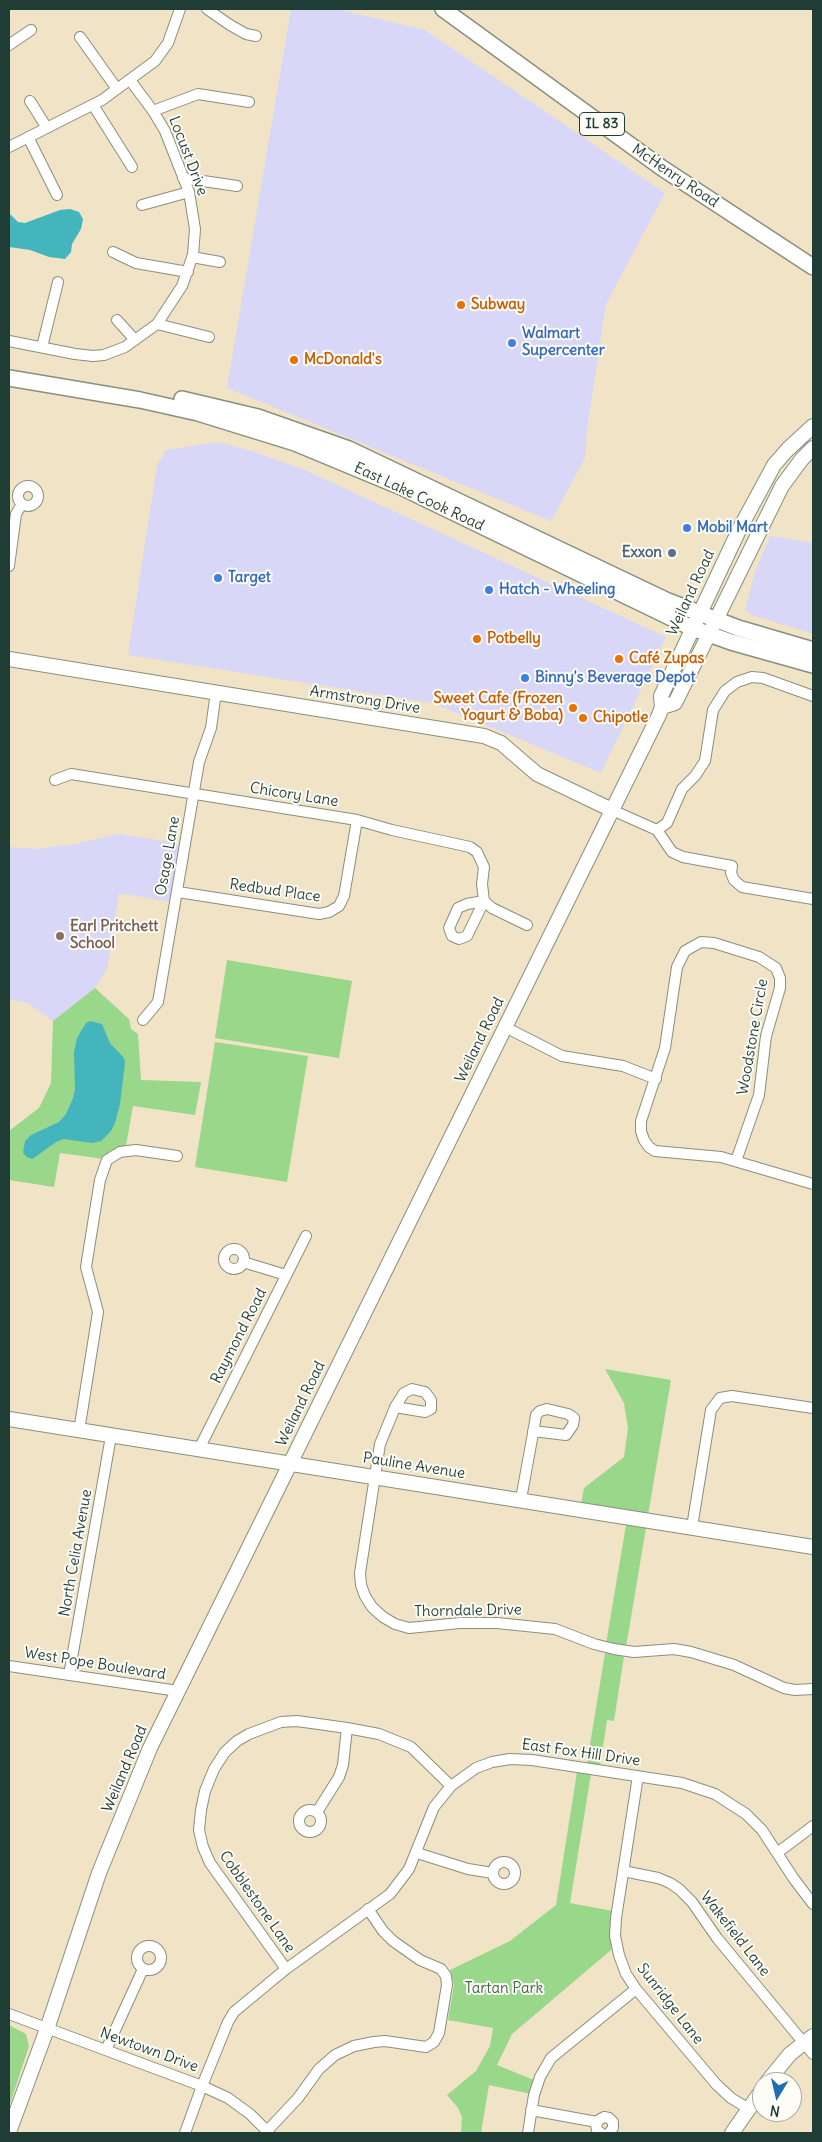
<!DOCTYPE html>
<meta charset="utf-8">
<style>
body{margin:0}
#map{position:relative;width:822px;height:2142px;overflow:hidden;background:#f0e3c6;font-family:Delius,sans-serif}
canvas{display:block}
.frame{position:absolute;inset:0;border:10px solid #1f3d34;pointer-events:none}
.north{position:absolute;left:752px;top:2072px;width:50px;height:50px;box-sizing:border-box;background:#fdfcf7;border:1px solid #a4b0a9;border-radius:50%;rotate:189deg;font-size:14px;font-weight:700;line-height:20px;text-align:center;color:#1f3d34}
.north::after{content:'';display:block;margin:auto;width:18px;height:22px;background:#1f6fb2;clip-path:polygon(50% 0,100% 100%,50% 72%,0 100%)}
</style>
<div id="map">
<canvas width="822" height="2142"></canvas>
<div class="frame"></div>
<div class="north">N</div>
</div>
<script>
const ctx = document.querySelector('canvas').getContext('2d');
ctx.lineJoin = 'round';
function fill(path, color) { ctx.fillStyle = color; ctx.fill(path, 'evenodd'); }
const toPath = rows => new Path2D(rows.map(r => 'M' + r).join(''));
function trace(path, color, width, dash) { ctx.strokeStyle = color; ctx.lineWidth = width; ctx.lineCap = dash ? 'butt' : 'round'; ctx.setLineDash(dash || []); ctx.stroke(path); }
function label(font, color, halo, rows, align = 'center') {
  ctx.font = font + ' Delius,sans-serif'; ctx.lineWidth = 4; ctx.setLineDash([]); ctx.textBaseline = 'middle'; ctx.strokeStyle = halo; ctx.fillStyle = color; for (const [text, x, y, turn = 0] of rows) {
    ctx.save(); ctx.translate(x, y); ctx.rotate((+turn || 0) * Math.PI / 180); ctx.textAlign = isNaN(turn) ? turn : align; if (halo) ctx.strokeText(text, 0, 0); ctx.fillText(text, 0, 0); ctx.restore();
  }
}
const built = toPath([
 [291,9,337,9,425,30,665,193,606,304,587,429,585,458,551,521,227,388],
 [218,442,255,452,307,471,666,637,601,773,433,703,128,655,157,465,166,450],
 [770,536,813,543,813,634,752,615,745,609,755,572],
 [119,834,183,844,172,902,119,893,107,969,95,988,53,1021,26,1002,9,1000,9,847,35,849,76,844]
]);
const green = toPath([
 [227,960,352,981,339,1058,215,1038],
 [95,988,129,1019,131,1029,138,1034,141,1080,201,1082,195,1115,133,1106,126,1146,104,1159,60,1153,54,1187,9,1180,9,1131,39,1108,51,1083,53,1021],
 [215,1042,308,1056,287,1182,195,1167],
 [605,1369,671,1380,648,1515,581,1503,584,1488,624,1457,628,1428,624,1403],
 [626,1525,646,1528,626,1647,606,1644],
 [605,1653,624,1656,614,1721,607,1720,600,1766,587,1763],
 [577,1772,591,1774,570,1903,613,1911,611,1927,611,1950,512,2034,497,2065,536,2081,531,2094,489,2085,481,2133,461,2133,462,2117,458,2108,447,2095,476,2071,490,2046,493,2028,448,2020,454,1985,450,1970,510,1941,556,1905],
 [9,2025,26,2034,29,2046,9,2107]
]);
const water = toPath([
 [70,209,79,212,83,219,81,229,72,244,71,252,65,259,49,257,30,250,9,247,9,213,18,222,25,223,60,210],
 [90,1021,102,1024,110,1043,124,1058,125,1063,120,1104,115,1123,111,1131,101,1141,92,1143,64,1139,56,1142,38,1155,32,1159,27,1157,23,1153,25,1141,31,1135,59,1122,66,1114,73,1098,75,1089,74,1052,77,1038,86,1023]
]);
const street = toPath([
 [207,9,230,25,246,34,256,36],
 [80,37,117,89],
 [9,45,31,30],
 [30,101,47,128],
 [93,105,132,167],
 [153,111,198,94,249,102],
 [28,137,57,195],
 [9,147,102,100,155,61,168,43,180,9],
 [183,178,237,186],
 [142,205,189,192],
 [113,252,136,263,188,272],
 [192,257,220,262],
 [117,320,135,340],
 [157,324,209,337],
 [9,341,75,354,93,356,104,355,125,347,157,324,182,286,193,255,195,229,189,192,165,131,153,111,130,80],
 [42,347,58,282],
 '18 496a10 10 0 1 1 20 0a10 10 0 1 1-20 0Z',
 [9,566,16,514,22,504],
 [55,780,71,774,357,820,392,830,470,847,477,852,484,867,482,884,484,901,492,908,527,925],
 [612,810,657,830,672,852,683,857,732,866,731,873,734,880,742,887,813,899],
 [657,830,667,823,682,789,695,776,705,761,713,710,725,691,737,682,752,677,763,678,813,696],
 [178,892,319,914,329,912,339,906,344,896,357,820],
 [484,901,467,936,459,939,452,936,449,928,458,908,467,904,484,901],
 [143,1020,158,1002,199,762,211,728,216,692],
 [505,1027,562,1056,623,1066,656,1079],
 [736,1161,759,1095,766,1036,780,988,780,978,776,968,759,957,714,943,701,942,685,951,677,967,665,1048,641,1121,641,1131,644,1140,649,1147,655,1151,721,1157,813,1184],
 '224 1259a10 10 0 1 1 20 0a10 10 0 1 1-20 0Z',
 [243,1262,286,1275],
 [395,1407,425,1412,431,1409,431,1400,425,1392,412,1389,404,1393,395,1407,394,1410,380,1444,360,1573,361,1585,365,1596,372,1607,383,1617,395,1624,409,1628,460,1623,497,1623,555,1629,594,1644,614,1649,634,1652,674,1649,691,1652,734,1665,784,1688,795,1690,813,1689],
 [79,1431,98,1312,86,1267,100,1180,107,1160,120,1152,136,1150,177,1156],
 [199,1449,306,1236],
 [521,1499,534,1428,536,1415,540,1411,547,1409,568,1414,574,1418,573,1425,566,1435,533,1431],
 [692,1527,711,1410,720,1398,732,1396,813,1408],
 [9,1666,178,1691],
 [69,1675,111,1436],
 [638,1776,616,1918,615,1936,619,1955,626,1974,636,1989,716,2084,731,2098,749,2109],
 '299 1821a11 11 0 1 1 22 0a11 11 0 1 1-22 0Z',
 [317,1812,339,1777,343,1765,347,1728],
 [417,1853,468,1869,493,1873],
 [777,1853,813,1826],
 '493 1873a11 11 0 1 1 22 0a11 11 0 1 1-22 0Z',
 [623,1871,658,1878,670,1883,679,1889,692,1902,717,1938,813,2054],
 '137 1958a12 12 0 1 1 24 0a12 12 0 1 1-24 0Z',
 [286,1969,210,1863,203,1847,199,1830,201,1810,205,1791,214,1769,225,1752,237,1741,249,1734,281,1722,297,1721,347,1728,379,1734,411,1747,451,1786],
 [9,2014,202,2086,228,2098,250,2114,269,2133],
 [106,2050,143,1969],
 [531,2110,597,2122],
 [267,2131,298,2098,319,2069,335,2055,354,2046,374,2042,385,2041,426,2047,434,2042,439,2033,447,1985,446,1976,441,1969,420,1960,393,1941,383,1931,368,1909],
 [185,2133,202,2086,228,2022,234,2012,286,1969,390,1894,409,1869,434,1807,451,1786,476,1768,492,1762,510,1759,532,1760,682,1783,715,1794,746,1814,762,1830,794,1879,813,1904],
 [528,2133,534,2095,540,2077,551,2058,636,1989],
 [601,2133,597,2130,596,2125,599,2120,604,2117,609,2118,613,2122,613,2128,609,2133]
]);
const secondary = toPath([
 [9,659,484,736,501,743,537,774,612,810],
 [662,707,675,703,782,486,802,459,813,448],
 [9,1419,813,1547],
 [767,2082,790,2054,813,2036],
 [9,2132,47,2029,99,1873,150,1748,659,715,662,707,661,696,740,528,774,465,788,449,813,426],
 [732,2133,762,2090]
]);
const primary = toPath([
 [443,9,662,168,813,267],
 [9,378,140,400,198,413,295,443,401,487,692,628,731,642,813,665],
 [182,399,258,417,349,449,668,601,738,628,813,650]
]);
const markers = [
 [461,305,5,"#e8710a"],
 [512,343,5,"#3f7fe0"],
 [294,360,5,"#e8710a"],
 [687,528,5,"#3f7fe0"],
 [672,553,5,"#5c6f8a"],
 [218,578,5,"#3f7fe0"],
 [489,590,5,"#3f7fe0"],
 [477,639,5,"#e8710a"],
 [619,659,5,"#e8710a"],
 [525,678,5,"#3f7fe0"],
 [573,708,5,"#e8710a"],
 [583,718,5,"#e8710a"],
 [60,936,5,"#8d6e63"]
];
const shields = [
 [602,124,45]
];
const shieldNames = [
 ["IL 83",602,124]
];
const streetNames = [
 ["Locust Drive",188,156,69],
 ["McHenry Road",675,176,34],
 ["East Lake Cook Road",419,497,25],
 ["Weiland Road",691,593,-65],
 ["Armstrong Drive",365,700,9],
 ["Chicory Lane",294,795,9],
 ["Osage Lane",168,856,-80],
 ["Redbud Place",275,891,8],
 ["Woodstone Circle",753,1037,-80],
 ["Weiland Road",480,1040,-64],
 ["Raymond Road",239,1336,-63],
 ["Weiland Road",301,1404,-64],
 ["Pauline Avenue",414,1466,9],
 ["North Celia Avenue",76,1553,-80],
 ["Thorndale Drive",468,1611,-1],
 ["West Pope Boulevard",95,1664,9],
 ["East Fox Hill Drive",581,1753,8],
 ["Weiland Road",125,1769,-67],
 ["Cobblestone Lane",257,1902,55],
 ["Wakefield Lane",735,1934,52],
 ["Sunridge Lane",670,2004,52],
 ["Newtown Drive",149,2050,20]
];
const foodNames = [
 ["Subway",471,305],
 ["McDonald's",304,360],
 ["Potbelly",487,639],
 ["Café Zupas",629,659],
 ["Sweet Cafe (Frozen",563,699,"right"],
 ["Yogurt & Boba)",563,716,"right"],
 ["Chipotle",593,718]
];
const shopNames = [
 ["Walmart",522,334],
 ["Supercenter",522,351],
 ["Mobil Mart",697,528],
 ["Target",228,578],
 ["Hatch - Wheeling",499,590],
 ["Binny's Beverage Depot",535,678]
];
const serviceNames = [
 ["Exxon",662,553]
];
const educationNames = [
 ["Earl Pritchett",70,927],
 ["School",70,944]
];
const parkNames = [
 ["Tartan Park",504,1989]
];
fill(built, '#d8d7f8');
fill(green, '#99d78b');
fill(water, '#45b5bd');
trace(street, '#88907d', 12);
trace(secondary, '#88907d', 16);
trace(primary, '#88907d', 18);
trace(street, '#fff', 10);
trace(secondary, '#fff', 14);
trace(primary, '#fff', 15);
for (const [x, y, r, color] of markers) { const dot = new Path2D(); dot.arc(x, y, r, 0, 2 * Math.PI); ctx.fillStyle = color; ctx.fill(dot); trace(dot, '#fdfcf7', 2); }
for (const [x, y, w] of shields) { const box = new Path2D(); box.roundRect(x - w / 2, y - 11.5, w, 23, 4); ctx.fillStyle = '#fdfcf7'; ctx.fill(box); trace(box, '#1f3d34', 1); }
label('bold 14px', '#1f3d34', null, shieldNames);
label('15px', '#1f3d34', '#fdfcf7', streetNames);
label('bold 15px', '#c56008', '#fdfcf7', foodNames, 'left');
label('bold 15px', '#366cbe', '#fdfcf7', shopNames, 'left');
label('bold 15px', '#4e5e75', '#fdfcf7', serviceNames, 'right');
label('bold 15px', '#785e54', '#fdfcf7', educationNames, 'left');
label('15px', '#3e644a', '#fdfcf7', parkNames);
</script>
